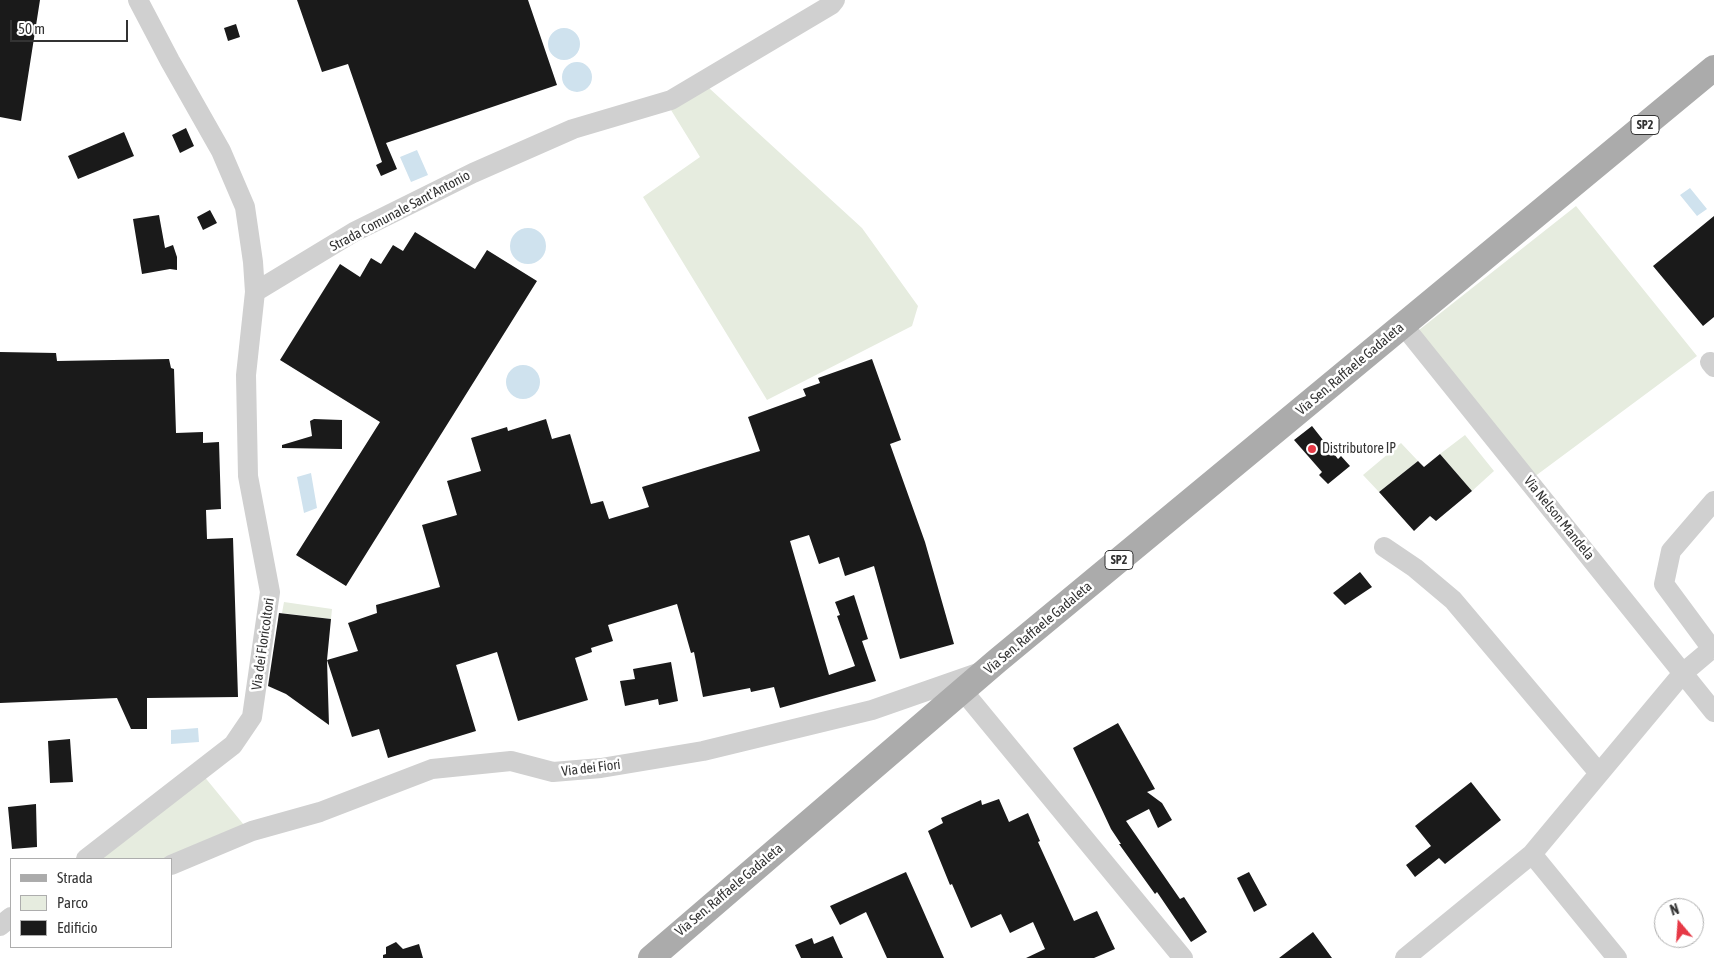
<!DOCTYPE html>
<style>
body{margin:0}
#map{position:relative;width:1714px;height:958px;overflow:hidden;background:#fff;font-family:"Asap Condensed",sans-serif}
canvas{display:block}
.legend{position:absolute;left:10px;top:858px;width:162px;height:90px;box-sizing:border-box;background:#fff;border:1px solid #adadad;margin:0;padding:6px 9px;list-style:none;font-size:15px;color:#333}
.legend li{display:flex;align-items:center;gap:10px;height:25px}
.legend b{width:25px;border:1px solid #adadad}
.north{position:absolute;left:1654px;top:898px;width:50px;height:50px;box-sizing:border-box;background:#fff;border:1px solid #adadad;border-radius:50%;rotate:342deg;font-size:14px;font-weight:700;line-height:20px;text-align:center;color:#333}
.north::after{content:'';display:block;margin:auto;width:18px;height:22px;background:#e63946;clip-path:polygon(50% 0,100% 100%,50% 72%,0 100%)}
.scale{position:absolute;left:10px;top:20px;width:118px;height:22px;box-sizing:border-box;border:2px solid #333;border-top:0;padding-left:6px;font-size:15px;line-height:18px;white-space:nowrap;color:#333;-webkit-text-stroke:4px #fff;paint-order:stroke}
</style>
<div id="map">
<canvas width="1714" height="958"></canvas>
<ul class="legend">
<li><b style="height:6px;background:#ababab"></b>Strada</li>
<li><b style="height:14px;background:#e6ecdf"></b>Parco</li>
<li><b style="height:14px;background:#1a1a1a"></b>Edificio</li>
</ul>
<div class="north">N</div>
<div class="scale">50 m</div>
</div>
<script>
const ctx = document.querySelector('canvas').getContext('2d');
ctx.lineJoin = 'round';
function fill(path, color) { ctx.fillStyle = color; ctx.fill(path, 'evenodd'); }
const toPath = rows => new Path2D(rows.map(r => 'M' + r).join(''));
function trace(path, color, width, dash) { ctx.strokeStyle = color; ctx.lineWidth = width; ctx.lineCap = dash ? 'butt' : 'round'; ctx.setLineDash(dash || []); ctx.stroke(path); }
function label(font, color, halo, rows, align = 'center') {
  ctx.font = font + ' "Asap Condensed",sans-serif'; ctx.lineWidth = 5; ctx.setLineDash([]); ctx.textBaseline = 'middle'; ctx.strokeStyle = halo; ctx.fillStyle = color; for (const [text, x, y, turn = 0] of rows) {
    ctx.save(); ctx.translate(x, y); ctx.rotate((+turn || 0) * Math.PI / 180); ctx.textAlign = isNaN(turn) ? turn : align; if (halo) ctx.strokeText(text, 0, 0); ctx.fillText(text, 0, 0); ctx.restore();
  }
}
const green = toPath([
 [709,88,862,228,918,306,912,326,767,400,643,197,700,157,671,110],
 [1576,206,1697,356,1534,477,1419,330],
 [1465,435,1494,471,1472,491,1440,454],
 [1401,443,1418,461,1379,492,1363,475],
 [284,602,332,609,331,619,282,613],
 [203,775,244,825,163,859,94,859]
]);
const water = toPath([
 '548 44a16 16 0 1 1 32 0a16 16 0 1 1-32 0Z',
 '562 77a15 15 0 1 1 30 0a15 15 0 1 1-30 0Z',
 [417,150,428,175,411,182,400,157],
 [1690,188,1707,209,1697,216,1680,195],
 '510 246a18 18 0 1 1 36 0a18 18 0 1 1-36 0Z',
 '506 382a17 17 0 1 1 34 0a17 17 0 1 1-34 0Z',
 [311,473,317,508,304,513,297,477],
 [198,728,199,742,171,744,171,730]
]);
const building = toPath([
 [0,0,40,0,21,121,0,117],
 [297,0,528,0,557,85,386,143,397,169,381,176,376,165,382,162,348,64,322,72],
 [236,24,240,37,228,41,224,28],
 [186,128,194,146,180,153,172,135],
 [124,132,134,156,78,179,68,156],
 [210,210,217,223,203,230,197,217],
 [159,215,165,248,173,245,177,257,177,270,170,269,142,274,133,219],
 [1714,216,1714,317,1703,326,1653,266],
 [415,232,475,269,487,250,537,281,346,586,296,555,380,422,280,360,340,264,360,277,371,258,381,264,393,245,403,251],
 [0,352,56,353,57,361,169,359,171,368,174,369,176,433,203,432,203,443,219,442,221,509,206,510,207,539,233,538,238,697,147,698,147,729,131,729,117,698,0,703],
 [872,359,901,440,890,444,925,542,954,644,900,659,874,566,845,576,839,557,819,564,809,535,790,541,829,675,855,666,837,616,840,615,835,602,854,595,868,639,862,641,876,681,780,708,774,687,751,692,750,688,703,697,694,652,691,653,677,604,608,625,613,641,591,648,592,652,575,658,588,700,518,721,497,652,456,665,476,731,388,758,379,729,352,737,327,660,358,651,348,623,377,613,376,605,440,587,422,525,457,515,447,481,481,471,471,438,507,427,508,431,546,419,552,439,570,434,591,504,603,501,609,519,649,507,642,487,760,451,748,417,806,396,803,389,820,383,818,378],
 [314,419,342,420,342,449,282,448,282,445,312,436,310,421],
 [1312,426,1338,459,1341,456,1350,466,1328,484,1319,475,1322,472,1294,440],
 [1440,454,1472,491,1436,521,1430,516,1414,531,1379,492,1418,461,1424,467],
 [1360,572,1372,587,1345,605,1333,593],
 [279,613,331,619,327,660,329,725,286,694,268,686],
 [671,662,678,701,659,705,658,699,625,706,620,681,635,679,633,669],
 [1118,723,1155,789,1147,792,1162,803,1172,820,1158,828,1149,809,1126,821,1180,899,1184,897,1207,932,1191,942,1157,892,1155,894,1119,844,1121,844,1111,829,1073,748],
 [70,739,73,782,50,783,48,741],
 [1471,782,1501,820,1445,864,1439,858,1415,877,1406,865,1431,846,1415,826],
 [999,799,1009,822,1028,813,1040,841,1038,842,1074,921,1097,911,1115,949,1094,958,1026,958,1045,949,1033,922,1010,933,1001,914,971,928,952,884,950,885,928,831,943,823,941,818,981,800,982,805],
 [36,804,37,847,12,849,8,807],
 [906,872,922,908,944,958,887,958,866,912,840,925,830,906],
 [1249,872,1267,905,1254,912,1237,878],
 [1313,932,1332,958,1279,958],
 [833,936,843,958,801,958,795,945,812,938,814,944],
 [396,942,403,949,419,944,423,958,383,958,383,955,386,954,386,947]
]);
const minor = toPath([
 [255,292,354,232,473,173,573,129,671,100,831,5,835,0],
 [1403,325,1714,712],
 [1710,362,1714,367],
 [1384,547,1415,568,1453,600,1599,773],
 [1712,649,1664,584,1671,551,1714,501],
 [963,691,1183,958],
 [1532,854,1617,958],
 [86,859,233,745,252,717,270,592,248,476,246,375,255,292,253,262,245,207,221,151,170,61,138,0],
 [171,865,252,831,320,812,432,769,511,761,553,772,601,768,703,751,872,710,978,673],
 [0,926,11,917],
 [1405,958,1532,854,1683,673,1714,647]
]);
const major = toPath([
 [651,958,997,661,1714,68]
]);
const markers = [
 [1312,449,5,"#e63946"]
];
const shields = [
 [1645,125,28],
 [1119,560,28]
];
const shieldNames = [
 ["SP2",1645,125],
 ["SP2",1119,560]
];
const streetNames = [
 ["Strada Comunale Sant'Antonio",400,211,-28],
 ["Via Sen. Raffaele Gadaleta",1350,369,-40],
 ["Via Nelson Mandela",1559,518,51],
 ["Via Sen. Raffaele Gadaleta",1038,628,-40],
 ["Via dei Floricoltori",263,644,-82],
 ["Via dei Fiori",591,768,-7],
 ["Via Sen. Raffaele Gadaleta",729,890,-40]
];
const poiNames = [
 ["Distributore IP",1322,449]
];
fill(green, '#e6ecdf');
fill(water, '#cfe2ee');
fill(building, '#1a1a1a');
trace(minor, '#d0d0d0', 20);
trace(major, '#ababab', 26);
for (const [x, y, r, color] of markers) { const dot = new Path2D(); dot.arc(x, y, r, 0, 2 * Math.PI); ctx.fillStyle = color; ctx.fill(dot); trace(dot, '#fff', 2); }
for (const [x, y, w] of shields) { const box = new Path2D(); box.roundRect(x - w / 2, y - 9.5, w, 19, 4); ctx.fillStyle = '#fff'; ctx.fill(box); trace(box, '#333', 1); }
label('bold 12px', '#333', null, shieldNames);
label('14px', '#333', '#fff', streetNames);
label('14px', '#333', '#fff', poiNames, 'left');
</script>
